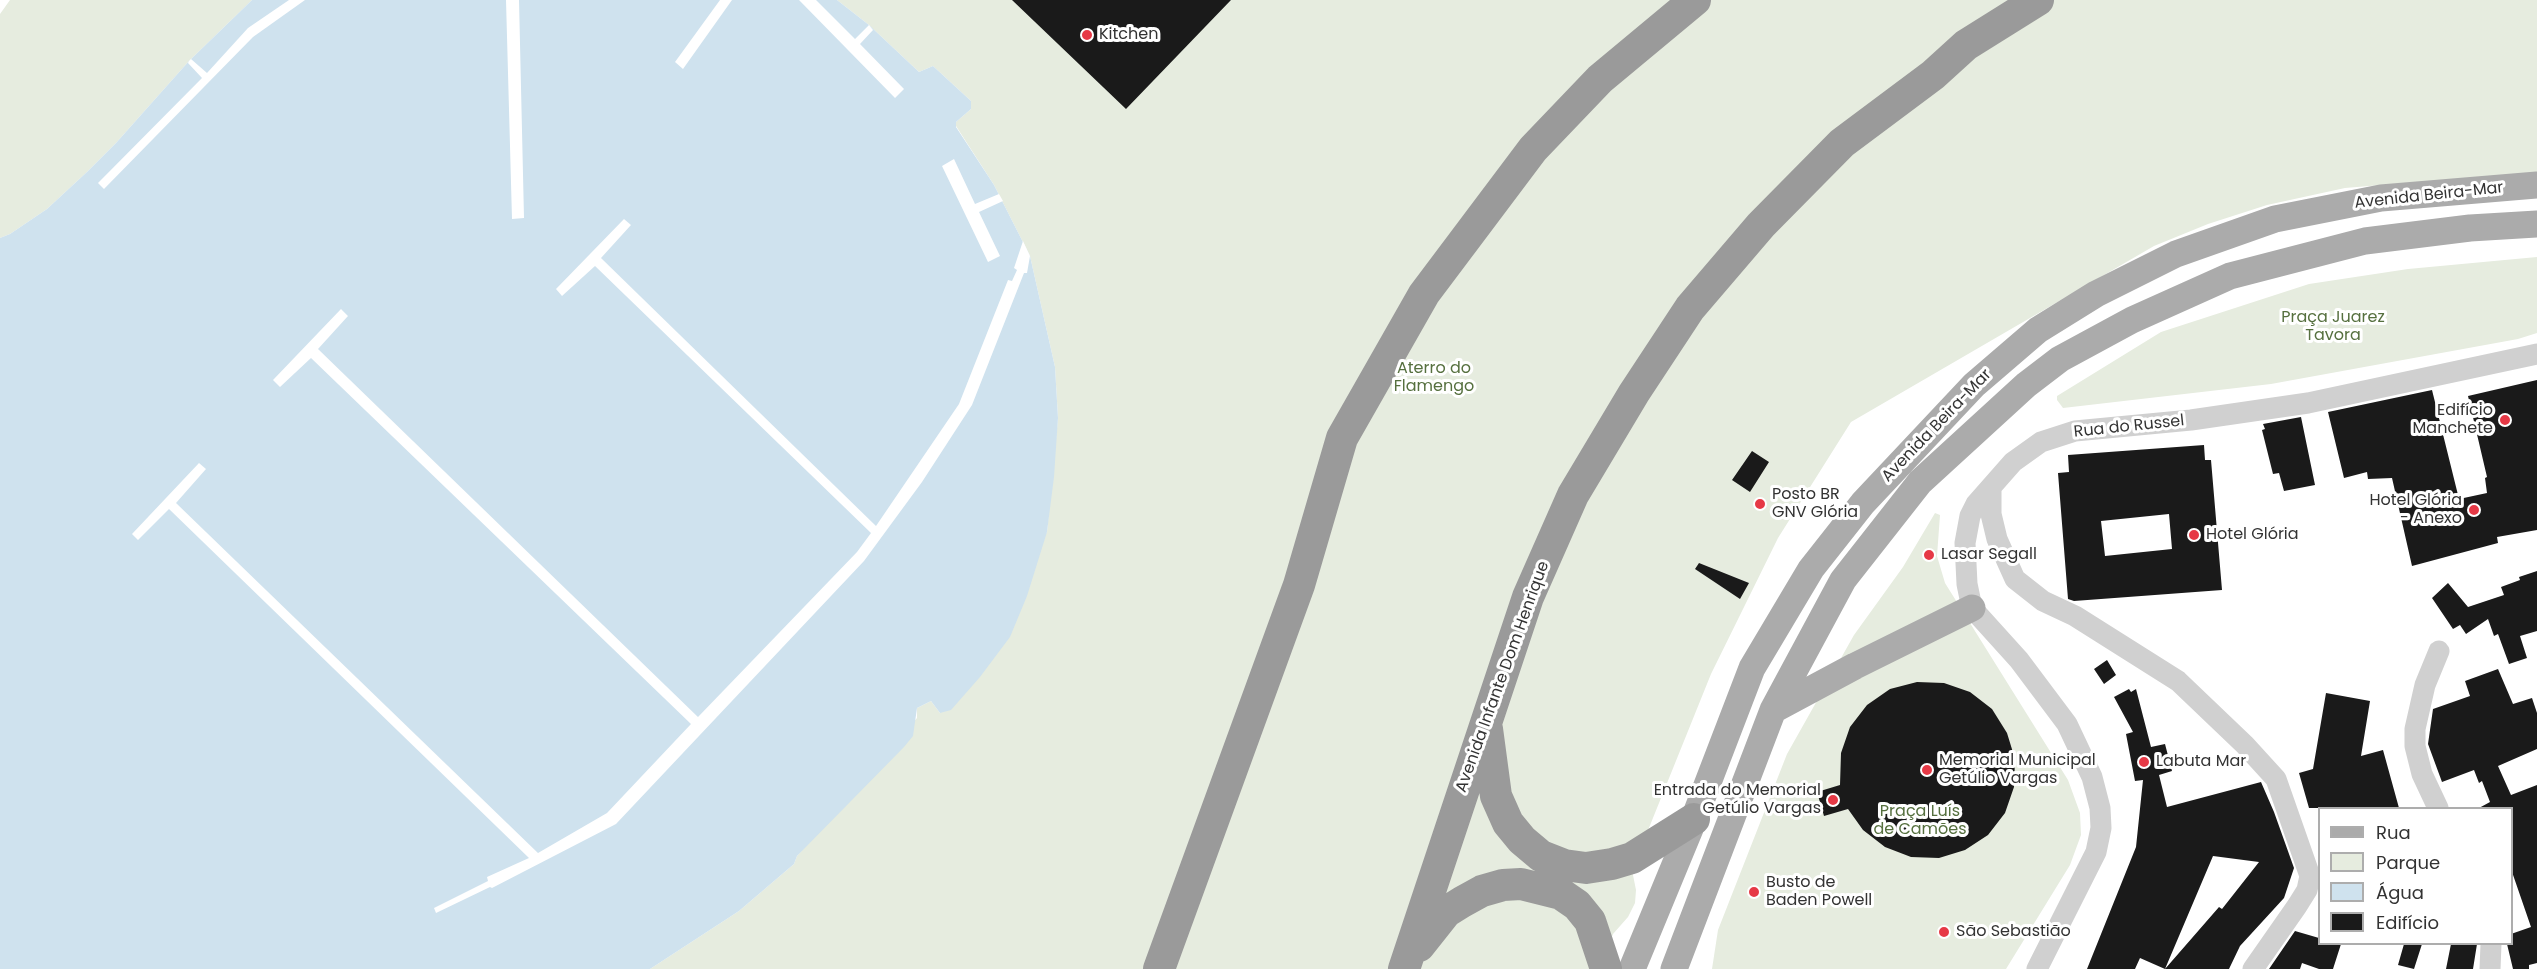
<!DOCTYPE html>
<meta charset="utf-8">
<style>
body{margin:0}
#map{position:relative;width:2537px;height:969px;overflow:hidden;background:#fff;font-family:Poppins,sans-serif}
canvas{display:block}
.legend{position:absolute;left:2318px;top:807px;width:195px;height:138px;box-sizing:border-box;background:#fff;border:2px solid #adadad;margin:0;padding:8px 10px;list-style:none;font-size:18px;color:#333}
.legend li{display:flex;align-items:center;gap:12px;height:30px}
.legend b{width:30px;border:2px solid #adadad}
</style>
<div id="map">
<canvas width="2537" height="969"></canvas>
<ul class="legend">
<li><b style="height:8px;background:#ababab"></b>Rua</li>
<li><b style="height:16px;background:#e6ecdf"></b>Parque</li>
<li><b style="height:16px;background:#cfe2ee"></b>Água</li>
<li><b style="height:16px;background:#1a1a1a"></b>Edifício</li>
</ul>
</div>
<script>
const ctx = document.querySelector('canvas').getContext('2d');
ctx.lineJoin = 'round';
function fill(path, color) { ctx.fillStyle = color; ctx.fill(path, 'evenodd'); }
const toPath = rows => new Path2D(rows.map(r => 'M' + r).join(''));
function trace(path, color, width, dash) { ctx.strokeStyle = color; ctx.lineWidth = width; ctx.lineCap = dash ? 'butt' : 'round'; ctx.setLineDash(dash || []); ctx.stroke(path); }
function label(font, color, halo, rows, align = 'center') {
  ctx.font = font + ' Poppins,sans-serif'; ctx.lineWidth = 6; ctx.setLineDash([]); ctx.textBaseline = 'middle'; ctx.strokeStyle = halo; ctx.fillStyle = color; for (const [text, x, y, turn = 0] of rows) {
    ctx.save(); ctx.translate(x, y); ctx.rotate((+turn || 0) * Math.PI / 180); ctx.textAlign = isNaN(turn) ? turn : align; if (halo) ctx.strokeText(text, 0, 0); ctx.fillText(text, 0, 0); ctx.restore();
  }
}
const green = toPath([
 [10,0,252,0,189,61,116,143,88,171,47,209,10,234,0,238,0,14],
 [837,0,2537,0,2537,172,2345,188,2267,205,2208,224,2154,246,1851,422,1778,538,1711,674,1632,870,1636,890,1635,903,1628,917,1613,934,1599,969,650,969,739,911,794,864,797,856,917,718,917,708,931,701,940,713,1047,532,1058,418,1055,367,1030,256,994,185,956,126,956,122,971,109,971,101,933,66,919,72,869,25],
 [2537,257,2537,333,2518,339,2271,384,2063,408,2057,400,2057,396,2161,332,2309,284,2408,269],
 [1935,513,1940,515,1937,556,1945,583,2068,780,2080,813,2081,835,2070,865,2006,969,1712,969,1718,930,1787,754,1854,635,1903,567]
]);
const water = toPath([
 [252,0,837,0,869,25,919,72,933,66,971,101,971,109,956,122,956,127,994,185,1030,256,1055,367,1058,418,1054,477,1047,532,1027,596,1010,637,980,677,951,710,940,713,931,701,917,708,913,736,904,747,797,856,794,864,739,911,650,969,0,969,0,238,10,234,47,209,88,171,116,143,189,61]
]);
const pier = toPath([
 [289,0,305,0,253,37,104,189,98,183,202,78,188,63,189,61,191,59,207,73,248,28],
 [506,0,519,0,524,218,512,219],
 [720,0,732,0,683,69,675,62],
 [799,0,816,0,855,39,869,25,873,30,860,44,904,89,895,98],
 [954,159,975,204,999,194,1003,201,979,212,1000,256,988,262,942,166],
 [624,219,631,225,601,258,876,526,959,404,1008,280,1012,281,1017,270,1014,268,1023,241,1030,256,1027,273,1024,273,972,405,922,482,864,561,616,824,492,888,490,887,436,913,434,908,488,881,487,877,529,858,169,509,138,540,132,534,199,463,206,469,176,503,538,853,607,813,691,724,311,358,280,387,273,380,341,309,348,316,318,349,698,717,857,552,871,533,595,266,562,296,556,289]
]);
const building = toPath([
 [1012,0,1231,0,1126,109],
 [2537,380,2537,530,2497,537,2498,543,2412,566,2392,478,2368,479,2367,472,2344,478,2328,412,2432,390,2459,499,2487,493,2485,478,2487,477,2468,396],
 [2301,417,2315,485,2284,491,2279,473,2273,474,2262,430,2265,429,2263,424],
 [2204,445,2205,460,2211,460,2222,590,2074,601,2068,599,2058,473,2069,472,2068,455],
 [2169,514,2172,549,2105,556,2101,521],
 [1752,451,1769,462,1750,492,1732,480],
 [1699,563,1749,583,1740,599,1695,569],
 [2537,571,2537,631,2520,636,2527,658,2509,664,2498,634,2494,636,2488,619,2466,634,2460,625,2453,629,2432,598,2448,583,2468,607,2504,595,2501,587,2520,580,2519,577],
 [2107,660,2116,675,2104,684,2094,669],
 [2498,669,2513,704,2532,698,2537,713,2537,749,2498,766,2511,795,2537,785,2537,963,2529,965,2529,969,2513,969,2507,944,2511,944,2511,934,2531,927,2511,869,2511,808,2479,808,2490,802,2482,781,2479,783,2474,770,2442,782,2428,744,2433,709,2470,696,2465,681],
 [1917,682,1944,683,1970,692,1992,709,2007,733,2015,759,2014,787,2005,813,1988,835,1965,850,1939,858,1911,857,1885,847,1863,830,1848,809,1824,816,1817,792,1840,785,1841,753,1850,727,1867,705,1890,689],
 [2129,689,2131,692,2136,689,2151,747,2165,744,2172,771,2159,775,2167,807,2261,782,2274,812,2294,868,2284,898,2240,946,2229,969,2165,969,2219,907,2222,909,2259,862,2213,856,2165,969,2140,958,2135,969,2087,969,2136,847,2143,780,2135,781,2126,734,2133,732,2114,697],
 [2326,693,2370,701,2361,756,2383,750,2399,808,2309,808,2299,773,2313,769],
 [2295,931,2319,938,2319,944,2341,944,2333,969,2319,969,2302,963,2300,969,2269,969],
 [2404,944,2422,944,2414,969,2398,965],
 [2451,944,2477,944,2473,969,2446,969]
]);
const minor = toPath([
 [1991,488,1991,514,1997,539,2015,579,2043,601,2075,616,2178,681,2245,745,2276,779,2310,876,2307,890,2297,906,2253,969],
 [2438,808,2422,774,2415,746,2415,729,2425,685,2439,651],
 [2037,969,2096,852,2101,828,2100,808,2092,777,2067,724,2019,660,1972,608,1967,584,1965,543,1970,516,1976,504,2013,462,2041,442,2075,431,2191,420,2308,403,2537,354],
 [2490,969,2491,944]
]);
const major = toPath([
 [1773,710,1855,666,1972,608],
 [1632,969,1694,819,1752,668,1811,569,1863,503,1974,385,2038,330,2096,294,2176,254,2275,219,2381,198,2537,185],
 [1674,969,1773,710,1843,580,1920,482,2026,385,2060,359,2132,320,2230,276,2365,241,2470,228,2537,224]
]);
const highway = toPath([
 [1487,729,1496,796,1508,823,1522,840,1541,856,1564,865,1586,868,1612,864,1632,858,1694,819],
 [1419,946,1446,912,1462,902,1482,891,1503,885,1521,884,1561,894,1577,905,1590,921,1606,969],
 [1159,969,1299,585,1342,438,1424,294,1533,149,1600,79,1695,0],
 [1404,969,1528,597,1573,495,1634,393,1690,308,1761,225,1842,143,1933,75,1966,45,2038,0]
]);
const markers = [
 [1087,35,6,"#e63946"],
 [2505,420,6,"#e63946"],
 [1760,504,6,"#e63946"],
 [2474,510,6,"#e63946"],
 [2194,535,6,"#e63946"],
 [1929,555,6,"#e63946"],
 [2144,762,6,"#e63946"],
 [1927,770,6,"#e63946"],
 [1833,800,6,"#e63946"],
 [1754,892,6,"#e63946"],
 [1944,932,6,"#e63946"]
];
const poiNames = [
 ["Kitchen",1099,35],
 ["Edifício",2493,411,"right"],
 ["Manchete",2493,429,"right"],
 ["Posto BR",1772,495],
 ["GNV Glória",1772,513],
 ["Hotel Glória",2462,501,"right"],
 ["- Anexo",2462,519,"right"],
 ["Hotel Glória",2206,535],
 ["Lasar Segall",1941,555],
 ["Memorial Municipal",1939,761],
 ["Getúlio Vargas",1939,779],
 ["Labuta Mar",2156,762],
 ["Entrada do Memorial",1821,791,"right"],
 ["Getúlio Vargas",1821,809,"right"],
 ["Busto de",1766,883],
 ["Baden Powell",1766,901],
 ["São Sebastião",1956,932]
];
const streetNames = [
 ["Avenida Beira-Mar",2429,196,-6],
 ["Avenida Beira-Mar",1937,426,-46],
 ["Rua do Russel",2129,427,-6],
 ["Avenida Infante Dom Henrique",1503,677,-70]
];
const parkNames = [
 ["Praça Juarez",2333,318],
 ["Tavora",2333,336],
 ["Aterro do",1434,369],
 ["Flamengo",1434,387],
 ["Praça Luís",1920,812],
 ["de Camões",1920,830]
];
fill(green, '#e6ecdf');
fill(water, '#cfe2ee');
fill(pier, '#fff');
fill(building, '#1a1a1a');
trace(minor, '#d0d0d0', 21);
trace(major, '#ababab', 27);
trace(highway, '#9a9a9a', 32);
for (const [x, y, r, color] of markers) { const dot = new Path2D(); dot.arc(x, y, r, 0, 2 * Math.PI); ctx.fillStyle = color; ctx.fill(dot); trace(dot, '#fff', 2); }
label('16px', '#333', '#fff', poiNames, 'left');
label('16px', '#333', '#fff', streetNames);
label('16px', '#56703f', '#fff', parkNames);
</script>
